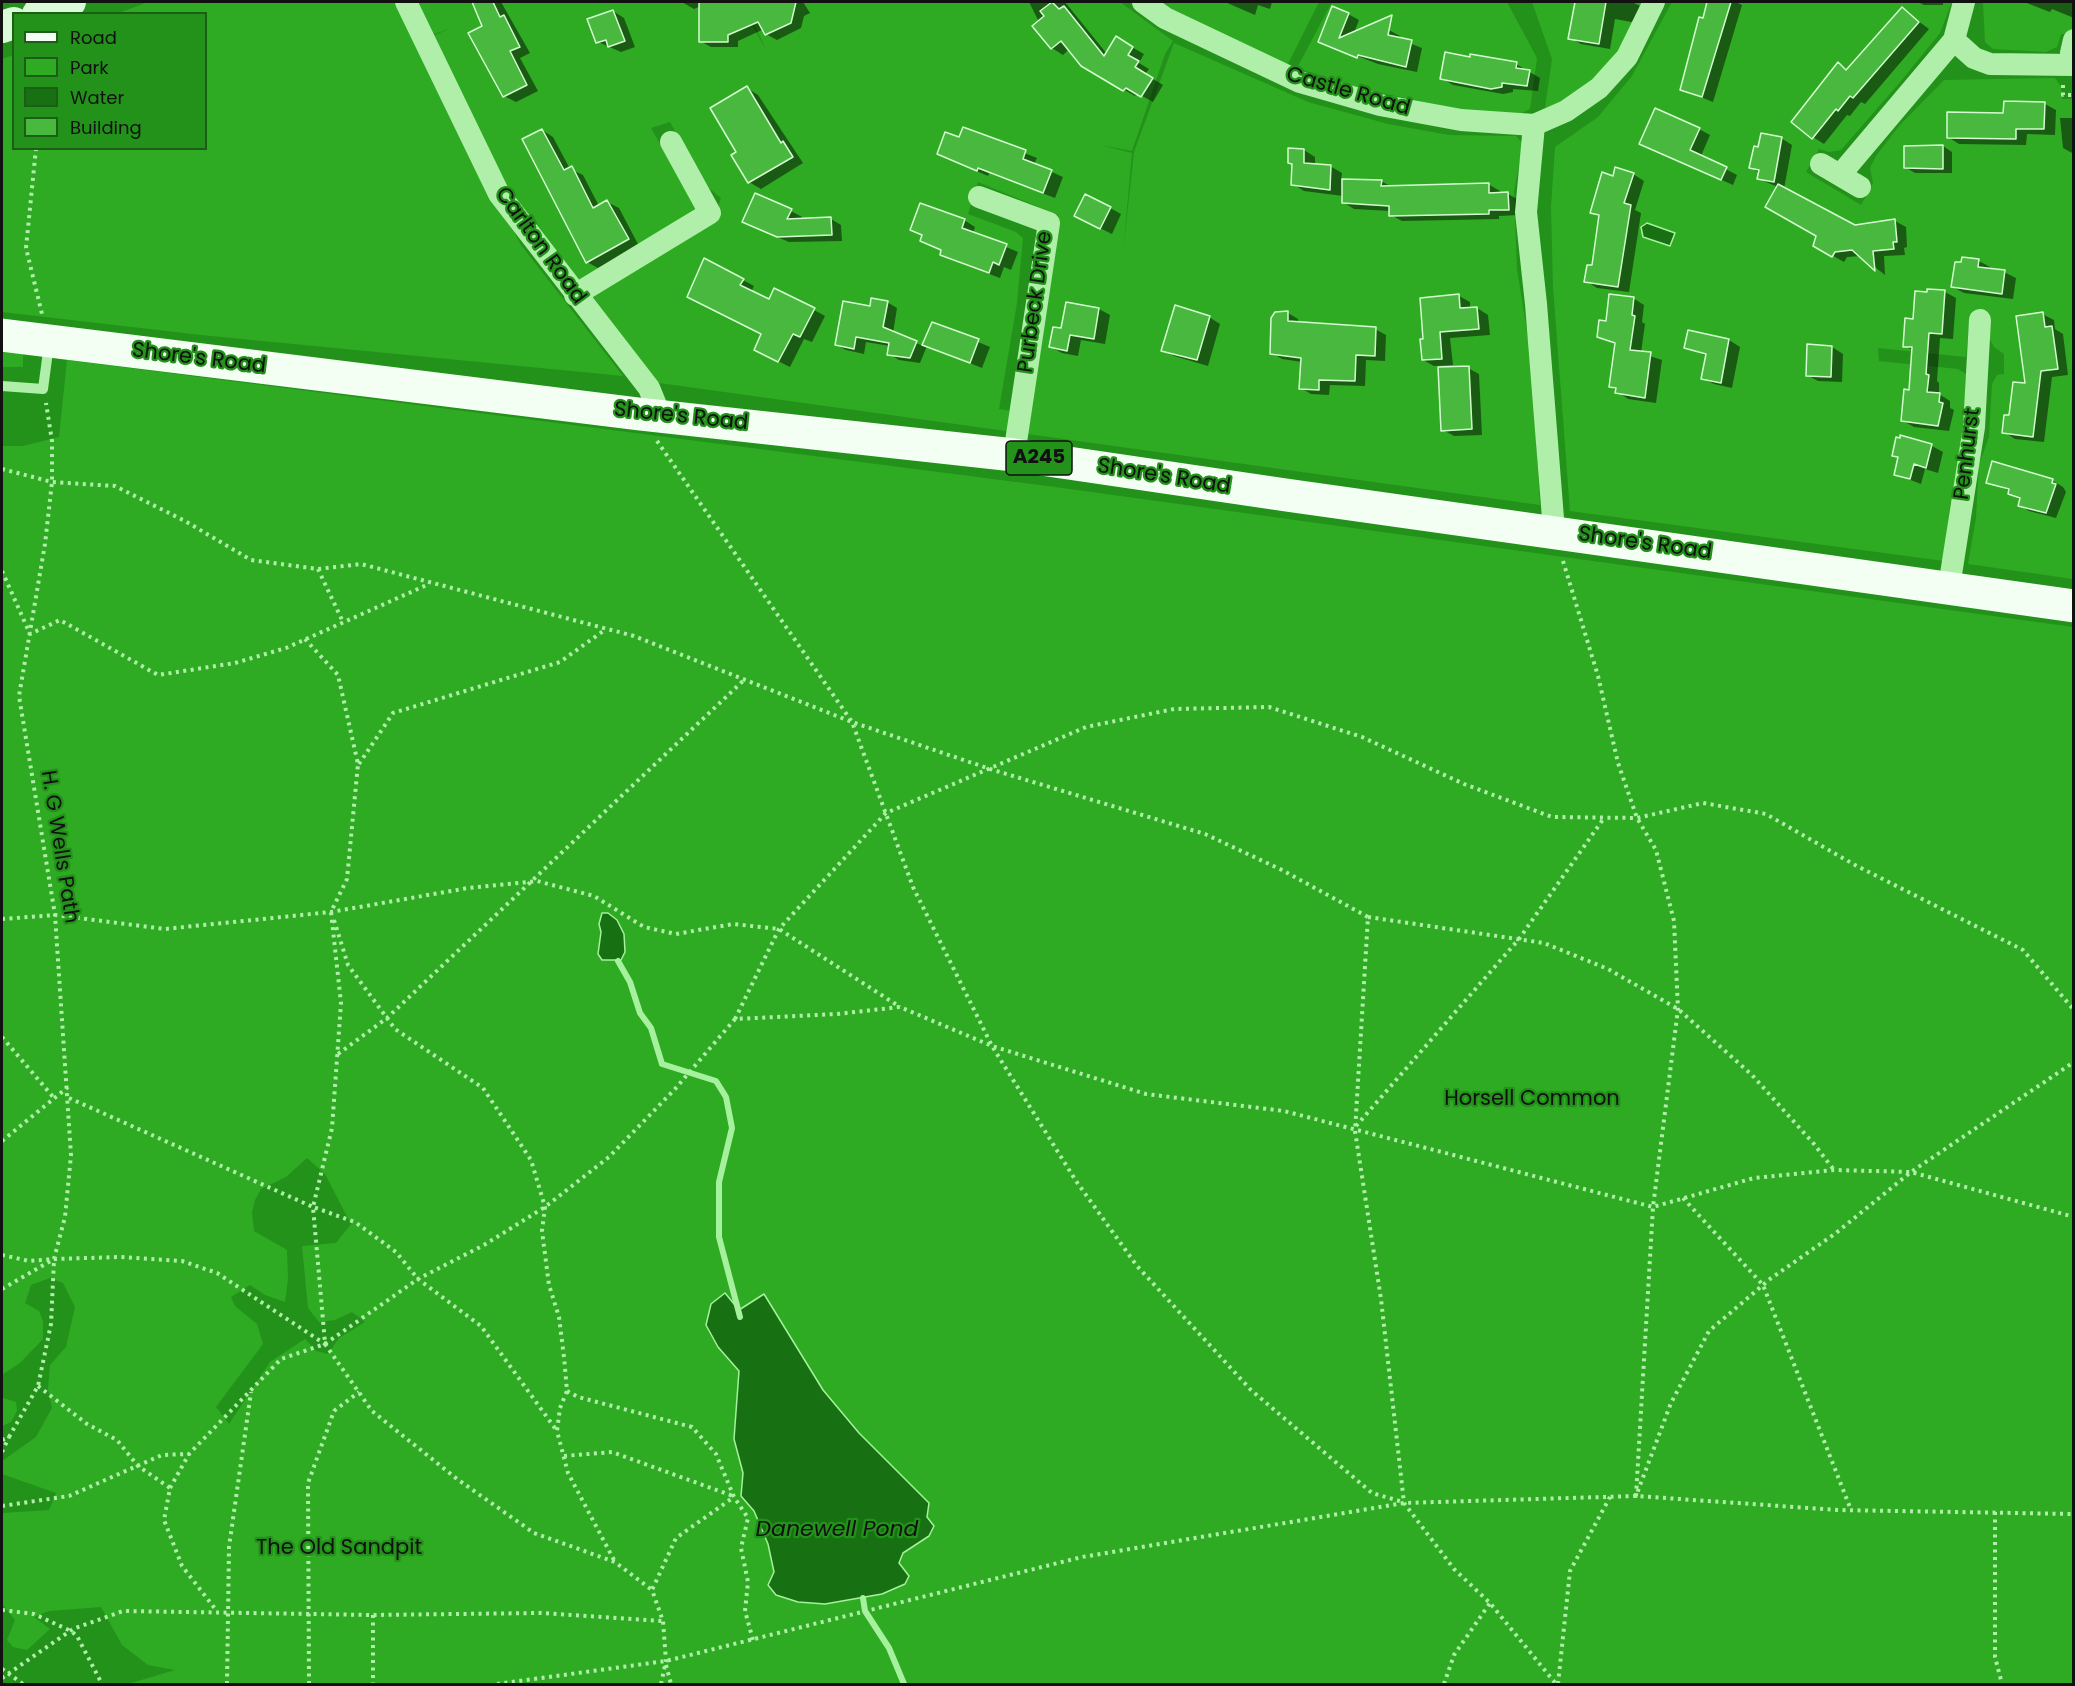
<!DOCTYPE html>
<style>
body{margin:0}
#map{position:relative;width:2075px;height:1686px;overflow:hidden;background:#23921a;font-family:Poppins,sans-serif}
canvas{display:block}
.frame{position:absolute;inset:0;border:3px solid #111;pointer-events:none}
.legend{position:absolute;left:12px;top:12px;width:195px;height:138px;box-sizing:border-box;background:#23921a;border:2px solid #1c5e16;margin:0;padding:8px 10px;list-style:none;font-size:18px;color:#111}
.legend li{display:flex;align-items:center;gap:12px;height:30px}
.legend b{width:30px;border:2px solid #1c5e16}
</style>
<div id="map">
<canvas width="2075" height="1686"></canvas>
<div class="frame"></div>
<ul class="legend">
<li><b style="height:8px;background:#f3fff2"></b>Road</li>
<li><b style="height:16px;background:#2fab23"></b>Park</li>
<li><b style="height:16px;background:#177011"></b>Water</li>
<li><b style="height:16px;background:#48b83e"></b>Building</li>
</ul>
</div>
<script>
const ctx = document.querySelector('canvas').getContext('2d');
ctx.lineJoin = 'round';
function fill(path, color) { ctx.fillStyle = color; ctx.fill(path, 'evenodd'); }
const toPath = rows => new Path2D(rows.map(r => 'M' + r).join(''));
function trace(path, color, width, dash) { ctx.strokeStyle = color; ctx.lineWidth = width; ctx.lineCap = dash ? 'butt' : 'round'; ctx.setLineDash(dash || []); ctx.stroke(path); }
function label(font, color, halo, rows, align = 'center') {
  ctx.font = font + ' Poppins,sans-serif'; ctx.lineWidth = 4.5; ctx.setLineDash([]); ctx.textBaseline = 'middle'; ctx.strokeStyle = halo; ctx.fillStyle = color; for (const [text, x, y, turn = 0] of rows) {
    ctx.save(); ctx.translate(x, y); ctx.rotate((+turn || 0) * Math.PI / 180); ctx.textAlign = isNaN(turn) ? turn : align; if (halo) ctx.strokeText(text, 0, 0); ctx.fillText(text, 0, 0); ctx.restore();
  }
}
const green = toPath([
 [148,2,396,2,521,245,623,376,201,335,2,312,2,59,13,55,14,148,206,148,206,14,119,13],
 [417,2,742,2,744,6,730,12,738,31,753,26,767,52,744,2,1120,2,1173,41,1165,54,1132,151,1101,145,1132,153,1123,252,1134,152,1174,43,1308,102,1388,124,1449,135,1516,136,1523,144,1514,192,1517,269,1531,356,1540,505,652,382,586,296,713,223,721,198,705,185,670,122,651,128,696,208,578,285,498,177,432,36,452,28,431,35],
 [978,182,1058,215,1029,414,999,409,1017,303,1023,238,1016,232,968,214],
 [1154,2,1319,2,1285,70],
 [1332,2,1507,2,1537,58,1530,109,1520,114,1463,110,1357,88,1297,68],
 [1532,2,1648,2,1623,55,1565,104,1545,108,1552,59],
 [1672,2,1952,2,1940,33,1901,81,1841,150,1829,152,1819,149,1806,172,1861,205,1873,183,1870,168,1876,156,1899,126,1944,80,2055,78,2061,87,2062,99,2073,99,2073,579,1968,564,1976,518,1979,465,1989,437,1992,384,1997,375,2004,374,2004,354,1994,347,1987,334,1988,317,1970,314,1966,357,1878,348,1879,361,1958,369,1966,374,1963,437,1949,512,1944,561,1570,511,1553,287,1551,207,1555,147,1598,117,1632,76],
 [1983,2,2073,2,2073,34,2061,34,2057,47,2046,52,1993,49,1985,42],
 [2,349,23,352,23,367,2,367],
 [67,360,1055,487,2073,627,2073,1684,128,1684,175,1670,148,1665,122,1645,101,1607,49,1611,34,1617,50,1629,27,1650,13,1647,7,1640,15,1620,2,1604,2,1513,49,1510,56,1493,2,1474,2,1461,36,1437,52,1408,48,1389,50,1365,66,1347,75,1307,63,1283,50,1278,31,1285,25,1303,39,1311,43,1321,43,1339,21,1362,2,1375,2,446,23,446,59,437],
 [307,1158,325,1174,351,1224,336,1243,302,1246,308,1308,319,1322,335,1320,352,1312,365,1322,339,1338,328,1354,316,1351,305,1339,270,1362,229,1424,216,1407,263,1344,257,1324,235,1306,231,1297,250,1285,265,1295,285,1302,288,1279,287,1250,254,1231,252,1212,255,1200,261,1189,286,1177],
 [3,1398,16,1402,17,1411,11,1422,2,1426]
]);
const water = toPath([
 [1647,223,1675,233,1670,246,1643,237,1641,227,1647,223],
 [602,913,608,913,617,920,624,934,625,952,621,960,602,960,598,954,601,932,599,924,602,913],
 [725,1293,739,1310,764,1294,823,1390,859,1433,929,1503,927,1517,934,1526,929,1536,903,1553,899,1563,909,1576,905,1584,882,1594,825,1604,798,1602,776,1595,768,1585,774,1572,768,1544,754,1511,741,1496,743,1473,734,1439,739,1371,718,1347,706,1325,711,1304,725,1293]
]);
const shadow = toPath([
 [471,2,501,2,530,53,520,58,538,91,516,102,504,96,484,26],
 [682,2,707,2,708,3,694,9],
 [756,2,803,2,810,13,804,16,801,28,777,40,766,34,764,29,738,41,738,47,711,47,700,41,730,15],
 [1029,2,1065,2,1107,54,1116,38,1144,54,1139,63,1149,69,1145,74,1163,85,1153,102,1137,93,1135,96,1082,65,1069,49,1063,55,1052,48],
 [1225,2,1272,2,1270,9,1258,5,1255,15],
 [1576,2,1632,2,1640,6,1637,23,1615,19,1610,49,1581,44,1570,38],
 [1709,2,1736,2,1742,5,1713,102,1681,89],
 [1918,2,1943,2,1943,5,1924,5],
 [2024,2,2074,2,2074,18,2052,9,2050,12],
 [1902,9,1929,29,1865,104,1861,102,1850,116,1847,115,1824,144,1813,137,1838,64,1848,70],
 [613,11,624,18,635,47,621,52,598,42],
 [1348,14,1359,20,1354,33,1389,30,1400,36,1399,39,1422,48,1417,72,1378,64,1319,41],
 [1516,64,1540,78,1538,91,1513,89,1513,92,1503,94,1453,85,1442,78],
 [747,88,758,95,803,163,761,189,749,182,738,152],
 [2045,104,2056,110,2055,135,2027,134,2026,145,1959,144,1948,137,2005,115],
 [2060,118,2074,118,2074,154,2063,148],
 [964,129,1037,158,1034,164,1063,177,1055,198,989,173,988,176,954,161],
 [1699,129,1710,135,1701,156,1737,175,1733,185,1641,144],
 [542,130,553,137,570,169,583,175,599,206,607,202,619,208,639,246,598,268,587,262],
 [1781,138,1792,145,1784,189,1855,226,1895,221,1906,227,1907,247,1904,248,1905,255,1884,256,1885,275,1861,256,1847,257,1844,262,1814,245,1818,236,1778,187,1759,179,1760,173,1751,168,1760,148],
 [1943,146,1952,152,1952,173,1915,173,1905,167],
 [1304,150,1315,157,1315,165,1330,166,1342,173,1341,181,1381,181,1392,187,1488,184,1500,191,1500,194,1508,194,1519,200,1519,215,1499,216,1499,219,1402,221,1391,215,1391,211,1354,209,1343,202,1343,196,1304,191,1293,184,1294,165,1289,162],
 [1633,174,1644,181,1635,210,1641,213,1629,292,1597,288,1586,281,1593,267,1600,217,1592,212,1614,178],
 [756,195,791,211,802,217,800,220,831,219,841,225,842,241,789,242,754,227,744,221],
 [1110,208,1121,214,1112,234,1087,222],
 [964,220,975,227,973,233,1018,252,1011,270,1004,267,1000,278,952,260,941,254,943,251,921,241,923,236,912,229],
 [1979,261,1990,267,1989,270,2004,272,2016,278,2013,299,1964,293,1953,287],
 [743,280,754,286,751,292,769,301,814,310,825,316,812,342,804,339,790,367,766,355,763,334,700,302],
 [1917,292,1945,292,1956,298,1953,339,1940,338,1937,381,1939,383,1939,394,1950,401,1950,408,1954,410,1949,431,1914,427,1903,421,1911,391,1914,351,1905,346,1915,320],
 [1459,296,1470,302,1470,309,1477,308,1488,315,1490,335,1450,338,1453,365,1434,366,1423,360,1425,340],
 [1633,298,1644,305,1642,322,1645,324,1641,353,1662,360,1656,403,1628,399,1610,386,1617,345,1598,336,1607,322],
 [887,302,897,308,893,333,923,346,933,323,990,347,982,368,927,346,920,363,899,360,889,354,890,346,866,342,864,354,846,350,836,345,871,307],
 [1099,309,1110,315,1105,344,1081,340,1078,356,1062,353,1051,347,1063,330],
 [1288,313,1298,319,1298,324,1375,329,1386,335,1385,361,1366,360,1365,386,1330,385,1329,395,1311,394,1301,388,1302,362,1282,359,1272,353],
 [2042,314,2054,320,2055,329,2063,334,2068,375,2052,377,2044,442,2015,439,2004,432,2026,385],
 [1209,317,1220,324,1208,366,1174,356,1163,350],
 [1729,340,1740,347,1732,388,1714,384,1702,378,1707,356,1686,347],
 [1832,347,1843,354,1842,382,1818,381,1807,375],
 [1468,368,1479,374,1482,435,1454,436,1443,430],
 [1902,437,1932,446,1943,452,1938,473,1925,469,1921,484,1895,474,1899,458,1893,455],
 [1993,462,2053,481,2063,487,2066,492,2056,518,2029,511,2019,505,2021,500,2010,494,2010,491,1988,482]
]);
const stream = toPath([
 [618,961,630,982,640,1013,651,1028,662,1064,716,1081,726,1097,732,1128,719,1182,719,1237,740,1317],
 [863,1598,865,1611,889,1648,904,1684]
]);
const building = toPath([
 [472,2,493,2,500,17,504,15,520,47,510,51,527,85,503,97,468,33,482,26,472,2],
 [699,2,796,2,791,23,765,35,758,22,728,35,728,42,699,42,699,2],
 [1052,2,1059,9,1064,6,1104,56,1116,36,1133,47,1128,55,1139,61,1135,67,1153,78,1141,97,1126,88,1123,91,1081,66,1061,41,1051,49,1032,26,1044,16,1040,11,1052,2],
 [1575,2,1606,2,1599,44,1568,39,1575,2],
 [1707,2,1731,2,1702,97,1680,90,1699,17,1703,18,1707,2],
 [1332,6,1349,13,1339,38,1392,15,1388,35,1412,40,1406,67,1358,55,1357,58,1318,42,1332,6],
 [1902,7,1919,22,1853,98,1850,96,1838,111,1836,109,1812,139,1791,122,1838,62,1846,70,1902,7],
 [613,10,625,41,608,47,606,40,596,43,587,19,613,10],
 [1445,52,1470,57,1470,54,1517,62,1516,68,1530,70,1527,86,1502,83,1502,87,1491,89,1440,79,1445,52],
 [747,86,781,143,783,141,793,157,748,183,731,155,736,152,710,108,747,86],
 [2004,101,2045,102,2044,129,2016,129,2016,139,1947,138,1947,112,2003,113,2004,101],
 [1655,108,1700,128,1690,150,1727,167,1721,180,1639,144,1655,108],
 [963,127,1026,150,1023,159,1052,170,1043,193,978,168,977,171,937,154,945,132,959,137,963,127],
 [542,129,564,170,572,166,593,208,607,200,629,239,586,263,522,139,542,129],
 [1761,133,1782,137,1774,182,1757,179,1759,170,1749,168,1754,146,1758,147,1761,133],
 [1943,145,1943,169,1904,168,1904,146,1943,145],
 [1288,148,1304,149,1304,163,1331,165,1330,190,1291,185,1292,164,1288,163,1288,148],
 [1615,167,1634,173,1624,203,1631,205,1618,287,1584,282,1587,265,1592,265,1599,215,1590,213,1602,172,1613,176,1615,167],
 [1342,179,1382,180,1381,186,1489,183,1489,193,1508,192,1509,210,1489,210,1489,214,1389,216,1389,206,1342,203,1342,179],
 [1778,184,1855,225,1895,219,1897,242,1893,242,1894,249,1873,251,1875,271,1852,250,1835,252,1832,257,1813,246,1816,236,1765,207,1778,184],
 [755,193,792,209,787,219,831,217,832,235,777,237,742,222,755,193],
 [1085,194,1111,207,1100,229,1074,216,1085,194],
 [920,203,965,219,962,228,1007,244,999,265,993,262,989,273,940,255,941,250,920,241,922,235,910,230,920,203],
 [1962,257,1979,259,1978,267,2005,270,2002,294,1951,287,1955,262,1961,262,1962,257],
 [704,258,744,279,740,285,769,299,774,288,815,308,800,337,793,334,778,362,754,350,761,334,687,297,704,258],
 [1927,289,1945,290,1942,334,1929,333,1926,374,1929,375,1927,392,1940,393,1939,402,1943,403,1938,426,1901,421,1904,389,1909,390,1912,347,1903,347,1905,318,1913,319,1915,291,1927,292,1927,289],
 [1459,294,1460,308,1477,307,1479,329,1440,332,1442,359,1422,360,1420,339,1423,339,1420,298,1459,294],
 [1609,294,1634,297,1632,315,1635,316,1630,350,1651,352,1645,398,1615,393,1616,388,1609,387,1615,343,1597,337,1599,320,1606,321,1609,294],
 [871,298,888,301,883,327,917,341,910,358,887,355,889,343,856,337,854,349,835,345,843,301,870,306,871,298],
 [1066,302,1099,308,1094,339,1070,335,1067,351,1049,347,1053,327,1061,328,1066,302],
 [1175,305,1210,316,1197,360,1161,351,1175,305],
 [1288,311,1288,321,1376,327,1375,356,1356,355,1355,381,1319,380,1319,390,1299,389,1301,358,1270,354,1271,318,1275,312,1288,311],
 [2043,312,2045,327,2052,326,2058,369,2041,371,2033,437,2002,433,2004,415,2009,415,2013,382,2025,383,2016,316,2043,312],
 [932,322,979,339,970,363,922,345,932,322],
 [1688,330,1729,339,1721,383,1701,379,1706,354,1684,348,1688,330],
 [1807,344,1832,346,1831,377,1806,376,1807,344],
 [1469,366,1472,429,1441,431,1438,367,1469,366],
 [1900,435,1932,444,1926,468,1914,464,1910,479,1894,475,1898,457,1892,456,1896,437,1900,438,1900,435],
 [1992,461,2053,479,2052,483,2056,484,2046,513,2018,506,2020,498,2008,494,2009,489,1986,483,1992,461]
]);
const path = toPath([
 [2063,85,2063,95,2074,95],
 [36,148,26,248,42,314],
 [657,441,852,722,913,887,992,1046,1076,1181,1137,1266,1251,1390,1372,1493,1403,1502],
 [2,469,52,482,115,486,185,521,251,560,318,569,361,564,634,636,852,722,990,769,1205,834,1282,870,1368,917,1355,1131,1381,1299,1404,1503,1454,1569,1490,1603,1556,1684],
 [1563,561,1598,676,1618,763,1637,818,1656,850,1674,921,1678,1009,1653,1207,1636,1496,1671,1403,1709,1331,1770,1279,1836,1233,1911,1172,2074,1062],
 [318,569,343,622],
 [2,571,30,634,60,620,158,675,235,663,286,648,429,584],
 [305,639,338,675,358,764,347,879,331,912,341,1003,332,1128,313,1207,355,1222,396,1252,418,1279,481,1326,557,1431],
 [359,764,393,713,560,662,606,629],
 [1368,917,1544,943,1608,969,1678,1009,1752,1075,1814,1144,1834,1170],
 [2,919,55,915,165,929,331,912,468,888,537,881,594,896,644,927,676,934,733,924,779,929,900,1007],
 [334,920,348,965,395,1029,483,1088,531,1160,545,1207,542,1231,549,1285,559,1317,564,1357,567,1391,560,1408,557,1431,568,1473,615,1562],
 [735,1019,779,929,886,813,1086,727,1174,709,1269,707,1362,737,1464,784,1552,817,1637,818,1703,803,1766,814,1855,865,2023,950,2074,1010],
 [2,1037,54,1098],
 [338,1054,387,1018,744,680],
 [69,1098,313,1207,325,1343],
 [1356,1126,1519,939,1604,818],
 [2,1141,68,1087],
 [1683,1198,1763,1285,1851,1510],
 [2,1255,29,1261,54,1259,65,1217,71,1155,55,915,19,696,45,544,52,482,52,441,46,403],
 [2,1289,54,1259,121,1257,182,1261,217,1273,325,1344],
 [325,1344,418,1279,484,1245,545,1207,609,1157,675,1089,735,1019,837,1014,900,1007,992,1046,1146,1094,1284,1111,1653,1207,1754,1178,1834,1170,1911,1172,2074,1217],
 [38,1386,87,1424,117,1440,138,1466,170,1488,164,1520,182,1566,216,1610],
 [567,1391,578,1397,692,1427,716,1454,734,1497,748,1518,741,1548,748,1582,745,1611,753,1640],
 [2,1440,9,1437,38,1386,51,1324,54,1260],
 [2,1452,9,1437],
 [564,1456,612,1452,733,1496],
 [170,1488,189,1454],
 [2,1506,69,1496,162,1455,189,1454,281,1359,325,1344,372,1411,457,1479,534,1533,615,1562,652,1590],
 [1995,1512,1995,1657,2002,1684],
 [2,1610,34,1614,71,1631,77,1636,102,1684],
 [373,1615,373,1684],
 [666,1665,671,1684],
 [2,1669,23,1684],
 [2,1678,73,1629,123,1611,373,1615,541,1613,663,1621],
 [227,1684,229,1547,251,1392],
 [309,1684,308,1483,334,1411,359,1392],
 [497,1684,666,1661,1082,1557,1404,1503,1636,1496,1838,1510,2074,1514],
 [661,1684,666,1661,663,1621,652,1590,676,1538,734,1497],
 [1444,1684,1454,1655,1490,1603],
 [1558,1684,1570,1571,1610,1497]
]);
const lane = toPath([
 [2,386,43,389,49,344]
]);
const street = toPath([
 [406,2,499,194,649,388,660,415],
 [1143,2,1165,18,1300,82,1380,105,1461,120,1534,125,1566,111,1599,88,1627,57,1654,2],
 [1964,2,1954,40,1974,58,1990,64,2074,65],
 [2074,40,2071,53,2074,61],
 [1534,125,1526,212,1536,304,1554,531],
 [1821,164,1860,187],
 [1840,175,1954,40],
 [979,197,1049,223,1014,455],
 [575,295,710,213,671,142],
 [1949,587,1974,427,1980,320]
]);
const secondary = toPath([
 [38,14,70,2],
 [2,27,14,23]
]);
const primary = toPath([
 [2,335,639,414,1014,455,1286,495,2074,606]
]);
const shields = [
 [1039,458,66]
];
const shieldNames = [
 ["A245",1039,458]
];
const streetNames = [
 ["Castle Road",1348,92,16],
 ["Carlton Road",540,246,54],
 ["Purbeck Drive",1036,302,-82],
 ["Shore's Road",199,359,7],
 ["Shore's Road",681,417,6],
 ["Penhurst",1968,454,-83],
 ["Shore's Road",1164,477,9],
 ["Shore's Road",1645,544,8],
 ["H. G Wells Path",59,847,81]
];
const parkNames = [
 ["Horsell Common",1532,1100],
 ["The Old Sandpit",339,1549]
];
const waterNames = [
 ["Danewell Pond",837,1530]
];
fill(green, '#2fab23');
fill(water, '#177011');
trace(water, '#a6f19d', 1.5);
fill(shadow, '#0007');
trace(stream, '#a6f19d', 6);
fill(building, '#48b83e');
trace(building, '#d5fbd1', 1.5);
trace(path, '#b0efaa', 4, [3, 4.5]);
trace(lane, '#b0efaa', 10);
trace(street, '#b0efaa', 22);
trace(secondary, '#dafbd8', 32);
trace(primary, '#f3fff2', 33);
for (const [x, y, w] of shields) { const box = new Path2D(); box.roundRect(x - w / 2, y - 17, w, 34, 4.5); ctx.fillStyle = '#23921a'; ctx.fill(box); trace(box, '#111', 1.5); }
label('bold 20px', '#111', null, shieldNames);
label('21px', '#111', '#23921a', streetNames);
label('21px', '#111', '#23921a', parkNames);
label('italic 22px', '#111', '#23921a', waterNames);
</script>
